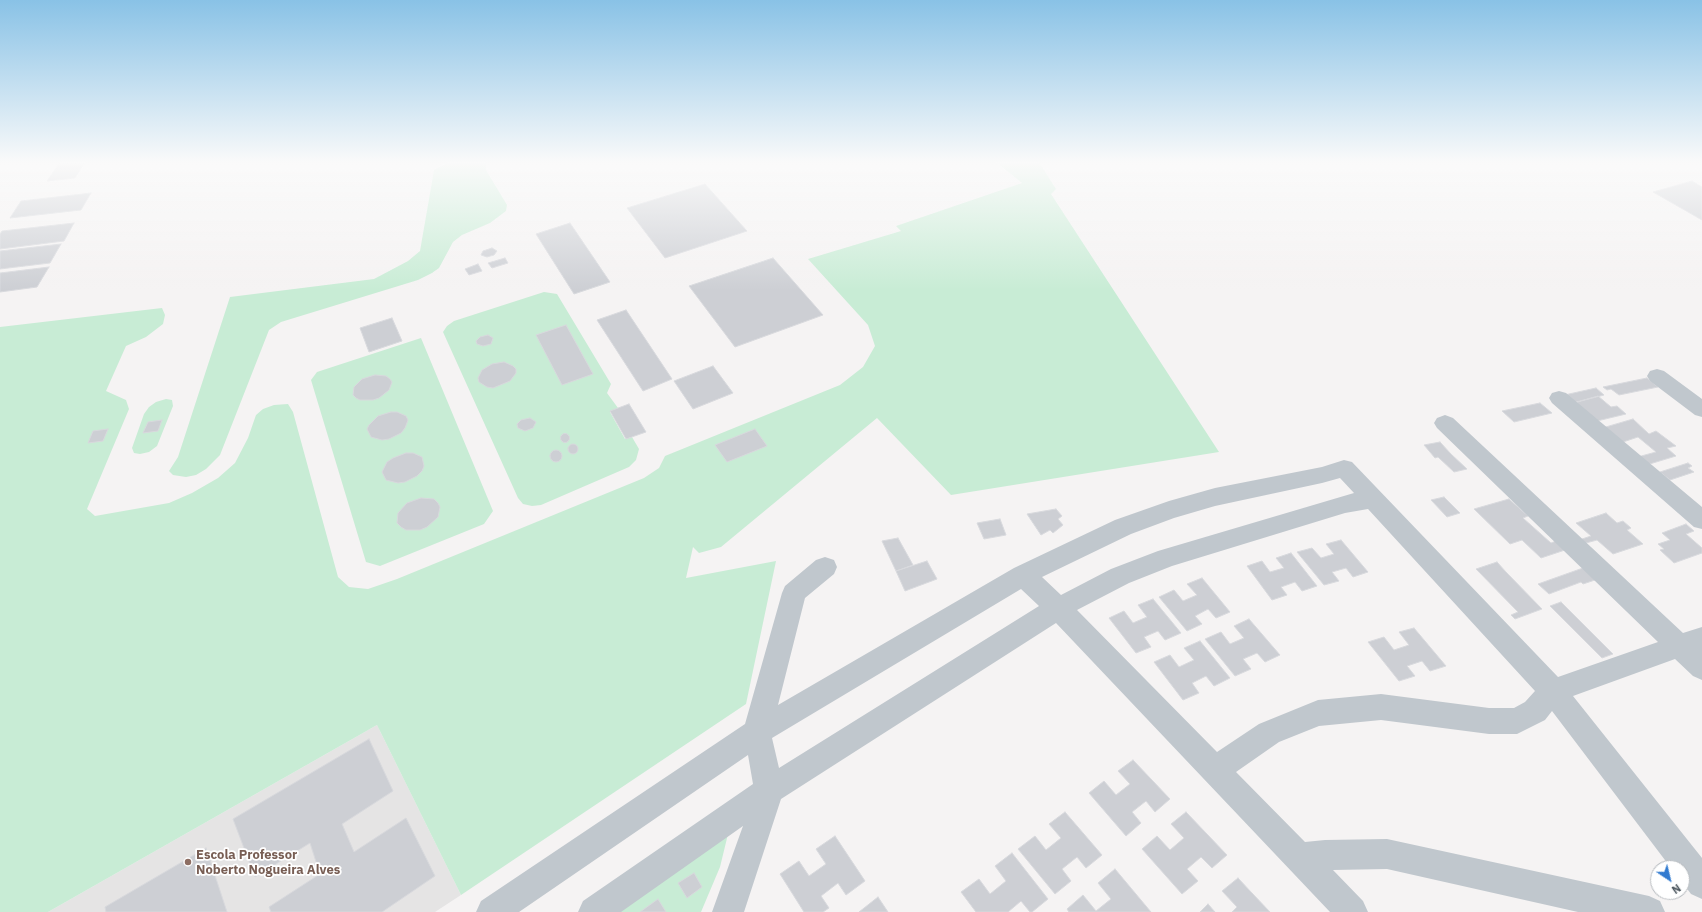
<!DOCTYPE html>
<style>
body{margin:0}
#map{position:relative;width:1702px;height:912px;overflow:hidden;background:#f5f3f3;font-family:"IBM Plex Sans",sans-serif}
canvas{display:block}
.north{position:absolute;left:1650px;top:860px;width:40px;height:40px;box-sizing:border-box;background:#fff;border:1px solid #b7bbbf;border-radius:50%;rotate:145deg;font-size:11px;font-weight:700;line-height:16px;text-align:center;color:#4c565e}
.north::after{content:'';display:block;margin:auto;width:14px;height:18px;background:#327bd0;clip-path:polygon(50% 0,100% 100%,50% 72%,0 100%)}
</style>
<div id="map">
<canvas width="1702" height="912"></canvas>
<div class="north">N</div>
</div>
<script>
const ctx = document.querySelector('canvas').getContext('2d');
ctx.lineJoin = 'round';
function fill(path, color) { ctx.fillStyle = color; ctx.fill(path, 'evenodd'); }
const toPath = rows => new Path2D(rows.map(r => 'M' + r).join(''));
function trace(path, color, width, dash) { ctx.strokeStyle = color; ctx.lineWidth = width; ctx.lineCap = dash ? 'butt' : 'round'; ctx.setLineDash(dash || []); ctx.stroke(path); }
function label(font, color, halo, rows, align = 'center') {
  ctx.font = font + ' "IBM Plex Sans",sans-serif'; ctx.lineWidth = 3.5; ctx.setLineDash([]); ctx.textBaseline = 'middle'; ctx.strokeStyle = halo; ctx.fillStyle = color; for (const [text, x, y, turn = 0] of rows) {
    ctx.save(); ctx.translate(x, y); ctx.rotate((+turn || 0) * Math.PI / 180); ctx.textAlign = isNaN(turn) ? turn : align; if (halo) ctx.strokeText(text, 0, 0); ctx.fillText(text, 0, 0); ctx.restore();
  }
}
const education = toPath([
 [377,725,461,895,435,912,48,912]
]);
const green = toPath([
 [449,162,486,162,486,170,507,205,506,211,490,223,462,235,453,242,439,268,432,273,418,280,281,322,269,330,220,455,206,469,196,475,186,477,173,475,169,471,178,457,230,297,374,279,408,261,420,251,434,170],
 [996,162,1039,162,1056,189,1051,194,1219,452,951,495,877,418,721,547,699,553,693,547,686,578,776,561,746,704,461,895,377,725,48,912,0,912,0,327,162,308,165,315,163,324,146,337,126,346,106,391,126,400,129,409,87,509,95,516,169,503,192,493,218,478,235,463,248,438,256,415,263,409,274,405,288,404,293,412,338,577,349,587,368,589,397,579,644,478,659,468,665,456,840,385,863,367,875,346,868,325,808,259,901,231,896,226,1022,183],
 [544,292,557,294,611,384,607,393,618,408,610,412,625,439,632,437,639,449,636,460,629,467,541,505,532,506,523,504,518,498,443,332,447,326,454,321],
 [421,338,493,511,484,524,380,566,366,562,311,380,317,372],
 [166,399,172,400,173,406,157,446,149,452,140,454,134,453,132,448,144,414,149,407,156,402],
 [729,830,720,867,701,912,620,912]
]);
const building = toPath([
 [60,162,85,162,75,178,47,181,60,162],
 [1692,181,1702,187,1702,220,1653,192,1692,181],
 [705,184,747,231,665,258,627,208,705,184],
 [91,193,81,210,10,218,21,201,91,193],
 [74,223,64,241,0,249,0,234,2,231,74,223],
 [570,223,610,282,574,294,536,234,570,223],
 [61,244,50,263,0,269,0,251,61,244],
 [492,248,497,251,494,255,487,257,481,255,483,251,492,248],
 [505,258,508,263,492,268,488,263,505,258],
 [773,258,823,315,735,347,689,286,773,258],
 [478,264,482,271,469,275,465,269,478,264],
 [49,267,37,287,0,292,0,273,49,267],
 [626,310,672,379,643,391,597,320,626,310],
 [392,318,402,341,369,352,360,328,392,318],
 [566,325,593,374,562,385,536,335,566,325],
 [488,335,493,338,491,344,483,346,477,344,476,341,480,337,488,335],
 [504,362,513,366,516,369,516,373,510,381,493,388,487,387,479,382,478,378,482,370,492,364,504,362],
 [713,366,733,393,693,409,674,381,713,366],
 [375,375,386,376,390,379,392,382,389,390,379,398,373,400,360,400,356,398,353,395,354,387,362,379,375,375],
 [1647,378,1658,387,1619,395,1611,389,1607,390,1603,387,1647,378],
 [1596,388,1604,395,1570,404,1560,396,1596,388],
 [1598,396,1611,407,1617,406,1626,414,1597,421,1569,404,1598,396],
 [1540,403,1552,413,1514,422,1502,411,1540,403],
 [629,404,646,432,626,439,610,411,629,404],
 [391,412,397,412,406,416,408,420,405,428,401,433,389,439,382,440,371,437,367,429,369,425,378,416,391,412],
 [530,418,536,422,533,428,525,431,518,428,517,424,521,420,530,418],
 [1633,419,1649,434,1656,431,1676,446,1667,448,1676,456,1643,466,1634,458,1656,452,1638,437,1617,444,1599,429,1633,419],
 [162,420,158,431,143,433,148,422,162,420],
 [108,429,103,441,88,443,93,431,108,429],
 [755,429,767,446,727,462,715,445,755,429],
 '560.5 438a4.5 4.5 0 1 1 9 0a4.5 4.5 0 1 1-9 0Z',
 [1440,442,1451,454,1467,469,1454,472,1438,457,1435,458,1424,445,1440,442],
 '568 449a5 5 0 1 1 10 0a5 5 0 1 1-10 0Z',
 '550 456a6 6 0 1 1 12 0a6 6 0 1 1-12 0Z',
 [406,453,413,453,422,457,424,466,422,471,417,476,405,482,398,483,386,480,382,472,387,462,393,458,406,453],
 [1688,463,1692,466,1688,468,1694,472,1670,480,1660,472,1688,463],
 [1444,497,1460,513,1447,517,1431,500,1444,497],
 [421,498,434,499,438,503,440,507,438,517,427,527,420,530,406,530,401,527,397,523,398,513,407,503,421,498],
 [1509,499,1528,516,1523,518,1551,543,1556,541,1565,550,1541,558,1522,540,1510,544,1474,509,1509,499],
 [1056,509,1062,516,1058,519,1063,525,1053,533,1050,530,1041,535,1027,514,1056,509],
 [1606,513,1617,523,1623,521,1631,528,1627,530,1643,544,1613,554,1597,540,1586,543,1582,539,1591,536,1576,523,1606,513],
 [1000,519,1006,535,984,539,977,523,1000,519],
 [1686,524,1694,531,1686,534,1702,548,1702,553,1674,563,1660,550,1664,549,1658,544,1670,540,1662,533,1686,524],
 [898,538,913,565,896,571,882,541,898,538],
 [1341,540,1368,572,1353,577,1346,568,1332,572,1339,581,1324,585,1297,552,1312,548,1321,558,1334,554,1326,544,1341,540],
 [1291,553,1317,586,1302,591,1295,582,1281,587,1287,595,1272,600,1247,566,1262,561,1270,572,1284,568,1276,558,1291,553],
 [927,561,937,579,905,591,896,571,927,561],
 [1497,562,1506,572,1542,609,1515,619,1511,615,1518,612,1476,569,1497,562],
 [1583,568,1595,580,1583,584,1581,582,1549,594,1538,584,1583,568],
 [1202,578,1230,612,1216,618,1208,609,1195,616,1202,624,1187,631,1159,597,1174,590,1183,601,1197,595,1187,584,1202,578],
 [1153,599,1181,633,1165,640,1158,631,1144,637,1151,647,1136,653,1109,618,1124,611,1133,623,1147,617,1138,605,1153,599],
 [1561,602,1613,654,1602,658,1550,606,1561,602],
 [1249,619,1280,655,1265,662,1257,653,1243,659,1251,669,1235,676,1205,639,1221,632,1230,644,1244,638,1234,626,1249,619],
 [1414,628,1446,666,1430,671,1422,661,1407,666,1415,676,1399,681,1368,642,1384,637,1394,650,1409,645,1399,632,1414,628],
 [1200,641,1230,678,1214,686,1206,676,1192,683,1199,693,1183,700,1154,662,1170,655,1179,667,1194,660,1184,648,1200,641],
 [369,739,393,791,342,824,354,852,406,818,435,876,382,912,271,912,269,907,320,874,310,843,255,877,233,819,369,739],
 [1133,760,1170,799,1155,812,1146,801,1132,812,1141,823,1126,836,1089,793,1104,781,1116,795,1130,784,1118,771,1133,760],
 [1065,812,1102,855,1086,868,1077,857,1062,869,1071,881,1055,894,1018,849,1035,836,1046,850,1061,838,1049,824,1065,812],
 [1186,812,1227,855,1212,868,1201,857,1187,869,1198,881,1182,894,1142,849,1157,836,1170,850,1184,838,1171,824,1186,812],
 [835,836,865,881,846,895,838,883,821,896,829,908,823,912,804,912,780,874,799,861,809,876,826,864,816,849,835,836],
 [206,848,227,912,106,912,105,907,206,848],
 [1012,853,1048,899,1032,912,1030,912,1021,901,1008,912,976,912,961,892,979,879,990,894,1006,881,995,866,1012,853],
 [1115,869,1151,912,1069,912,1067,909,1083,895,1096,911,1111,899,1098,883,1115,869],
 [694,873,702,887,687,898,678,883,694,873],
 [1238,878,1252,893,1270,912,1232,912,1237,907,1222,891,1238,878],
 [878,897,888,912,859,912,878,897],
 [658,899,666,912,640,912,658,899],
 [1208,904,1215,912,1200,912,1208,904]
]);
const minor = toPath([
 [1657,369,1664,371,1702,399,1702,417,1695,415,1650,381,1647,376,1650,371,1657,369],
 [1559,391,1566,393,1702,507,1702,529,1694,527,1552,403,1549,398,1552,393,1559,391],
 [1445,415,1453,418,1683,633,1702,627,1702,680,1693,676,1675,659,1573,696,1702,858,1702,899,1691,894,1682,882,1682,868,1671,868,1552,711,1545,720,1517,734,1489,734,1381,720,1319,726,1279,742,1236,772,1305,842,1325,840,1387,839,1649,896,1660,901,1665,912,1578,912,1387,869,1333,870,1363,901,1368,912,1330,912,1056,623,781,799,744,912,712,912,743,826,621,912,578,912,583,901,753,784,748,755,519,912,476,912,481,901,745,724,782,593,785,586,816,560,825,557,834,560,837,567,834,574,805,598,778,705,1014,568,1115,520,1169,501,1215,488,1322,467,1344,460,1352,462,1558,677,1658,642,1437,428,1434,423,1437,418,1445,415],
 [1340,478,1354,493,1158,551,1111,569,1061,595,1042,577,1131,534,1174,518,1215,506,1322,483,1340,478],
 [1368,509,1535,691,1525,702,1514,708,1489,708,1381,694,1318,700,1259,724,1217,752,1077,610,1129,583,1172,566,1345,513,1368,509],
 [1021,589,1039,606,779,768,772,738,1021,589]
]);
const markers = [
 [188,862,4,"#8d6e63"]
];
const nearEducationnames = [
 ["Escola Professor",196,855],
 ["Noberto Nogueira Alves",196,870]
];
fill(education, '#e5e4e4');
fill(green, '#c8ecd5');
fill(building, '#cdcfd4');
trace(building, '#d8d9dd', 1);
fill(minor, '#c0c7cd');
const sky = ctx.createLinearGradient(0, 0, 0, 290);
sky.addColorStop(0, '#89c2e6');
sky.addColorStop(0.56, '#fafafa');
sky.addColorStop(1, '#fafafa00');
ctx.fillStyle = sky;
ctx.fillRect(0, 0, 1702, 290);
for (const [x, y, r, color] of markers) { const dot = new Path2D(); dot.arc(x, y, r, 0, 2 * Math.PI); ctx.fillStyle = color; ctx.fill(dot); trace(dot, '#fff', 1.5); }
label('bold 13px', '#785e54', '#fff', nearEducationnames, 'left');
</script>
